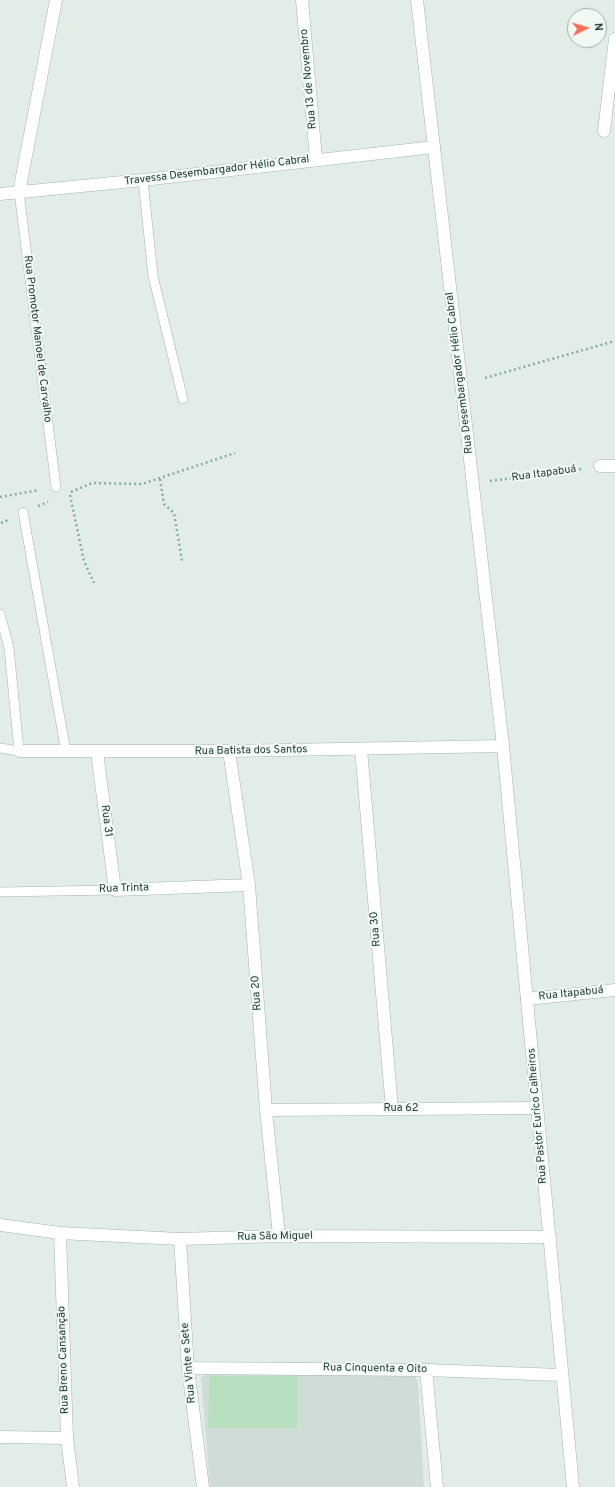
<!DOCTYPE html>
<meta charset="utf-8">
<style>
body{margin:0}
#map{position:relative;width:615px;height:1487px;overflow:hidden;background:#e2ede7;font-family:Overpass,sans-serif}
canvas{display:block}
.north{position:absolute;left:567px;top:8px;width:40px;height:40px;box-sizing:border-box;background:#f2f9f5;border:1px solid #9eafa8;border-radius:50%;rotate:85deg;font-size:11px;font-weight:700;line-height:16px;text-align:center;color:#213f34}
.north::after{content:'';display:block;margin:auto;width:14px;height:18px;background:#f97054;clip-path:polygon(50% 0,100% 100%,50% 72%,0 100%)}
</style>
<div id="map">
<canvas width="615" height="1487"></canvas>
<div class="north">N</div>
</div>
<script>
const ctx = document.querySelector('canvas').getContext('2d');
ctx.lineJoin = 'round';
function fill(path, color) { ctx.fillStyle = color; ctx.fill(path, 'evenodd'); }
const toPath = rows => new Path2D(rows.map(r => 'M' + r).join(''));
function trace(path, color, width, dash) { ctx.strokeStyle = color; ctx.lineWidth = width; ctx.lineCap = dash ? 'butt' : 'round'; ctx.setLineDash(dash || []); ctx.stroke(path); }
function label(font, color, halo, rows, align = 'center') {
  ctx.font = font + ' Overpass,sans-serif'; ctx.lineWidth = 4; ctx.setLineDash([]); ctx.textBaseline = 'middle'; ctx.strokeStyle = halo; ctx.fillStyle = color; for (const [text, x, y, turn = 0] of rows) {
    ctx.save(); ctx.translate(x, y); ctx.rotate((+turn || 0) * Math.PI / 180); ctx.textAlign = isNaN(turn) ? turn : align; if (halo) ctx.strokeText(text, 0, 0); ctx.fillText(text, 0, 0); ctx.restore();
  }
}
const built = toPath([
 [210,1371,414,1374,418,1382,424,1487,210,1487,201,1378]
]);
const green = toPath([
 [209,1376,297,1376,297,1428,208,1428]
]);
const path = toPath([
 [485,378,615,341],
 [160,479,164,504,174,513,182,561],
 [490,481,582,469],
 [71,492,92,483,142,484,235,453],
 [70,495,84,561,94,583],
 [0,497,39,490],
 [38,506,48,502],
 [1,523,8,520]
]);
const service = toPath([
 [143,180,153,276,183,399],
 [19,192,56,487],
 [23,512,66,752],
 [0,614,9,648,19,751,0,748],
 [0,892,115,890]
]);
const minor = toPath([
 [302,0,316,159],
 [604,131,615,39],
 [19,192,56,0],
 [0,194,143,180,434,147],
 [600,466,615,466],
 [361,749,392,1109],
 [19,751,229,751,503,746],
 [229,751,249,885,266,1110,279,1236],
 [97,752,115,890,249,885],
 [527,999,615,990],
 [266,1110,536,1108],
 [0,1225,60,1233,180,1239,279,1236,550,1237],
 [60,1233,67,1438,73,1487],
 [180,1239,188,1368,203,1487],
 [188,1368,426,1370,561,1375],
 [426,1370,437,1487],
 [0,1437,67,1438]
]);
const tertiary = toPath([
 [417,0,503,746,573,1487]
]);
const streetNames = [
 ["Rua 13 de Novembro",309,79,-95],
 ["Travessa Desembargador Hélio Cabral",217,171,-7],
 ["Rua Promotor Manoel de Carvalho",37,339,83],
 ["Rua Desembargador Hélio Cabral",460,373,-97],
 ["Rua Itapabuá",544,474,-8],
 ["Rua Batista dos Santos",251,751,-1],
 ["Rua 31",106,821,83],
 ["Rua Trinta",124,889,-2],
 ["Rua 30",376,929,-95],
 ["Rua 20",257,993,-94],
 ["Rua Itapabuá",571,994,-6],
 ["Rua 62",401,1109],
 ["Rua Pastor Euríco Calheiros",538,1116,-95],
 ["Rua São Miguel",275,1237,-1],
 ["Rua Breno Cansanção",64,1360,-92],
 ["Rua Vinte e Sete",189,1363,-95],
 ["Rua Cinquenta e Oito",375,1369,1]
];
fill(built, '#d0ddd6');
fill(green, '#b9dfc1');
trace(service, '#a4b5ae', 10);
trace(minor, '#a4b5ae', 13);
trace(tertiary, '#a4b5ae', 13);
trace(path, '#80b29f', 2.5, [2, 3]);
trace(service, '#fff', 9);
trace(minor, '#fff', 12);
trace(tertiary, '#fff', 12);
label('11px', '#213f34', '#f2f9f5', streetNames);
</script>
